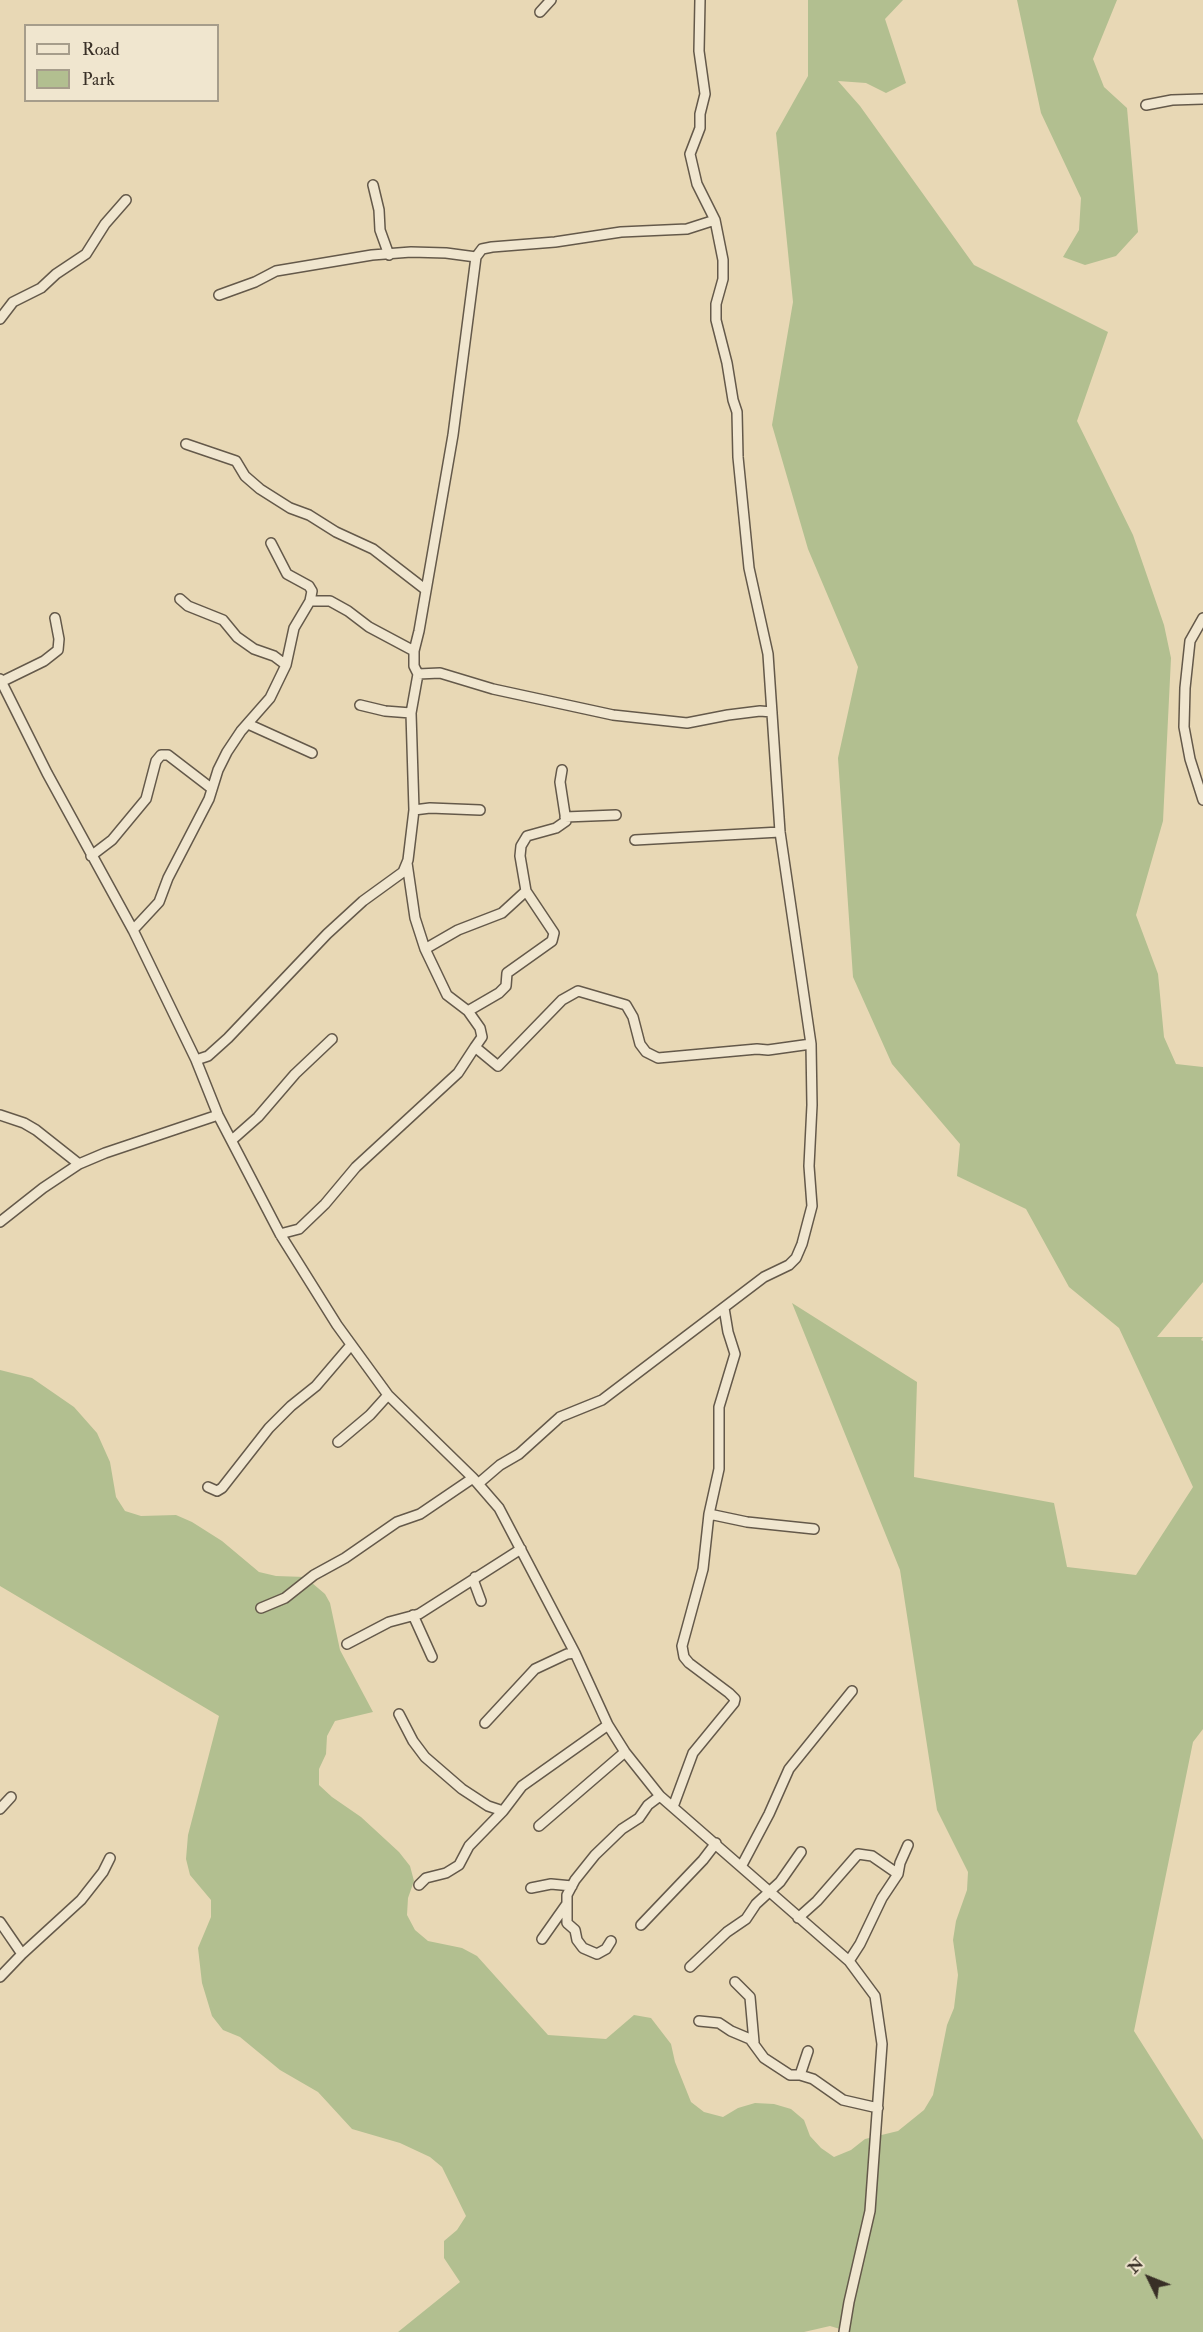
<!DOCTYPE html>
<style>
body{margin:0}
#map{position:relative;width:1203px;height:2332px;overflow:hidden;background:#e8d8b5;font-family:"IM FELL Double Pica",serif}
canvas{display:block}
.legend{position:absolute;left:24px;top:24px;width:195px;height:78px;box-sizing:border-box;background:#f0e6cf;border:2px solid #a69d8b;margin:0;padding:8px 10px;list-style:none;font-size:18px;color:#382f26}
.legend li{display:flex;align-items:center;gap:12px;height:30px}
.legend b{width:30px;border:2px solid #a69d8b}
.north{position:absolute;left:1119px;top:2248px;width:60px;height:60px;-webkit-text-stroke:4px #f0e6cf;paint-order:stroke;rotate:313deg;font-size:16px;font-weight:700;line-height:24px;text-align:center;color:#382f26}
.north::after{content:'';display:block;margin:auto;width:21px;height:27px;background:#382f26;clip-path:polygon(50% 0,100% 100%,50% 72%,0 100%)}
</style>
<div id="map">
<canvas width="1203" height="2332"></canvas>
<ul class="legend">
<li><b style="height:8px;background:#f0e6cf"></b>Road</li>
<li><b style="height:16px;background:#b2bf90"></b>Park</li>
</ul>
<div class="north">N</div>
</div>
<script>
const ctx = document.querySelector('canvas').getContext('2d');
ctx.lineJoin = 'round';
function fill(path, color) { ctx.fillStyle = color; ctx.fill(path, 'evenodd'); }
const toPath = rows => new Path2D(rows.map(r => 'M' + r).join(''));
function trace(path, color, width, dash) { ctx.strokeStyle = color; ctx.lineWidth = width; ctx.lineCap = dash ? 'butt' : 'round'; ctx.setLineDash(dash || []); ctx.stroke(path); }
const green = toPath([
 [808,0,903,0,885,19,906,83,886,93,866,83,838,81,860,106,974,265,1108,332,1077,421,1133,535,1164,625,1171,658,1163,821,1136,915,1158,974,1164,1037,1176,1064,1203,1067,1203,1282,1157,1337,1203,1337,1201,1340,1203,1341,1203,1729,1193,1742,1134,2031,1203,2140,1203,2332,850,2332,830,2326,804,2332,398,2332,460,2282,444,2258,444,2241,457,2230,466,2216,442,2167,430,2157,400,2143,352,2129,318,2092,280,2070,240,2037,223,2030,212,2016,202,1983,198,1948,211,1917,211,1900,190,1875,186,1859,188,1835,219,1716,0,1586,0,1370,32,1378,74,1407,97,1433,110,1462,116,1497,125,1511,141,1516,176,1515,192,1522,222,1541,259,1572,276,1576,305,1577,325,1594,330,1603,340,1650,373,1712,335,1721,327,1736,326,1754,319,1769,319,1785,332,1797,361,1817,399,1852,410,1866,414,1881,408,1898,407,1915,415,1930,428,1941,462,1948,477,1956,548,2035,606,2039,634,2015,651,2018,671,2044,675,2062,691,2102,704,2112,723,2117,738,2108,755,2103,774,2104,791,2109,804,2120,810,2136,821,2148,834,2157,851,2150,865,2139,898,2131,924,2110,933,2095,947,2025,954,2008,958,1975,953,1940,956,1921,967,1890,968,1872,937,1810,900,1570,792,1303,917,1382,914,1477,1054,1503,1067,1567,1136,1575,1193,1487,1119,1328,1069,1287,1026,1209,957,1176,960,1144,892,1064,853,977,838,758,858,667,808,549,772,425,793,302,776,133,808,76],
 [1017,0,1117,0,1093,59,1104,87,1127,108,1138,232,1116,256,1085,265,1063,257,1079,230,1081,198,1041,113]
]);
const minor = toPath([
 [540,12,551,0],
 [1146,105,1172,100,1203,99],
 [373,185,379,210,380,230,389,255],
 [476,257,482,249,492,247,555,242,621,232,687,229,715,220],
 [219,295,255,282,276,271,372,255,411,252,446,253,476,257,453,435,419,631,414,651,414,666,418,674],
 [0,319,13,302,41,288,56,274,86,254,105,224,126,200],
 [186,444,236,461,245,476,260,489,290,508,309,515,336,532,373,549,426,590],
 [271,543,287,574,309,586,312,591,310,601],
 [180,599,188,606,223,620,237,637,254,649,274,656,286,665],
 [1203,618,1190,641,1185,688,1184,727,1190,759,1203,800],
 [0,679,47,773,133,930,196,1060,218,1115,280,1234,337,1325,388,1395,473,1478,499,1508,575,1653,608,1725,625,1752,660,1796,849,1961,875,1996,882,2044,870,2211,849,2302,844,2332],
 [1,682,44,661,58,650,59,639,55,618],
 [360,705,385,711,411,713],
 [248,724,312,753],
 [414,810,430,808,480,810],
 [565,817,616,815],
 [635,840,780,832],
 [91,856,112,840,146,799,156,761,161,755,168,755,211,788],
 [407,863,415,918,425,949,447,995,468,1011],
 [133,930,159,902,168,878,209,799,218,770,227,752,241,731,270,698,286,665,294,628,310,601,330,601,348,611,369,627,414,651],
 [425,949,458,930,502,913,526,891],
 [475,1047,482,1037,480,1028,468,1011,499,993,506,986,507,973,552,941,554,933,526,891,520,856,521,846,527,836,556,828,566,821,560,782,562,770],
 [196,1060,208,1056,228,1038,327,934,363,901,403,872,408,860,414,810,411,713,418,674,440,673,493,689,613,715,687,723,728,715,760,711,772,712],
 [0,1115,24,1123,36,1130,79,1164],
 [232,1140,258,1117,295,1074,332,1039],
 [0,1222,43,1188,79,1164,105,1153,218,1115],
 [280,1234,299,1229,325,1204,356,1167,458,1073,475,1047,498,1066,562,1000,578,991,626,1005,633,1017,640,1044,646,1052,658,1058,757,1049,768,1050,811,1044],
 [338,1442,370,1415,388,1395],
 [479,1483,500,1465,519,1454,560,1417,602,1400,764,1277,789,1265,796,1258,802,1244,812,1206,809,1166,812,1105,811,1044,780,832,768,654,749,568,738,457,737,412,733,400,727,363,716,320,716,304,723,279,723,260,715,220,697,184,690,154,700,128,700,114,705,94,699,51,700,0],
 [208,1487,217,1491,222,1488,269,1428,291,1406,316,1386,351,1345],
 [709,1514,747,1522,814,1529],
 [475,1577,474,1582,481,1601],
 [261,1608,285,1598,314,1575,345,1558,397,1522,420,1514,473,1478],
 [413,1615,432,1657],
 [347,1644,389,1622,419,1614,521,1549],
 [399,1714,413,1741,425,1757,462,1789,488,1806,503,1811],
 [485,1723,535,1669,567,1654,575,1653],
 [673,1807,693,1753,734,1703,735,1699,729,1693,689,1663,684,1657,682,1646,703,1569,709,1514,719,1469,719,1407,735,1354,728,1332,724,1308],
 [0,1809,11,1797],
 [539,1826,625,1752],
 [742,1865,769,1814,789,1769,852,1691],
 [419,1885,426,1878,446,1873,459,1865,469,1846,503,1811,522,1786,608,1725],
 [531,1888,551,1884,572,1886],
 [798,1918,817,1901,858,1854,872,1856,898,1874],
 [0,1922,22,1954],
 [641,1925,703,1860,716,1843],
 [542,1939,566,1905],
 [611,1941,606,1949,597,1954,583,1948,577,1940,575,1930,567,1923,567,1895,575,1880,595,1855,622,1829,639,1818,648,1805,660,1796],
 [849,1961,860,1944,882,1898,898,1874,900,1863,908,1845],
 [690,1967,727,1932,746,1919,756,1904,780,1882,801,1852],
 [0,1977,22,1954,81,1900,103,1872,110,1858],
 [735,1982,750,1997,754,2042],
 [699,2021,719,2023,731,2031,750,2039,764,2058,790,2075,800,2075,813,2079,843,2100,878,2108],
 [800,2075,808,2051]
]);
fill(green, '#b2bf90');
trace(minor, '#64594a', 12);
trace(minor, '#f0e6cf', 9);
</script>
